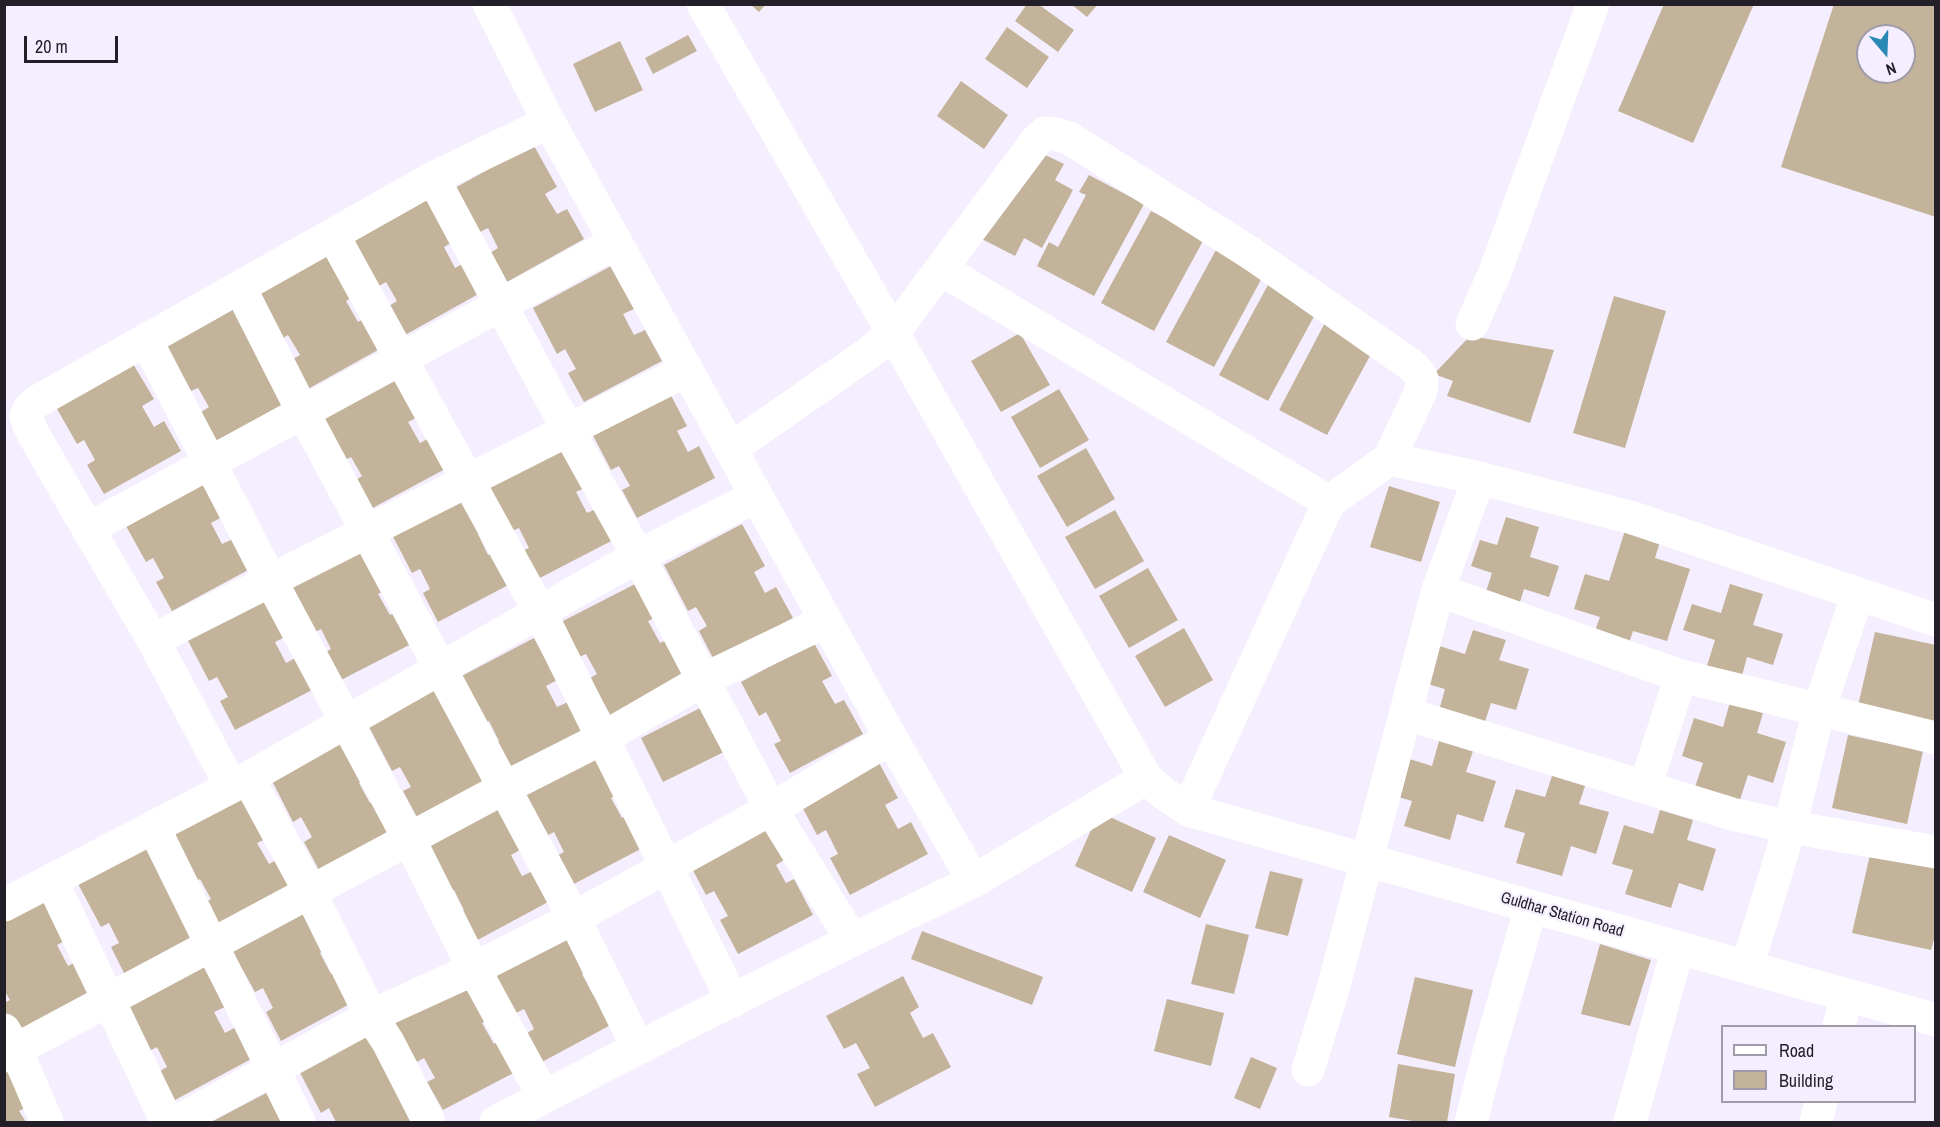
<!DOCTYPE html>
<style>
body{margin:0}
#map{position:relative;width:1940px;height:1127px;overflow:hidden;background:#f4eeff;font-family:"Archivo Narrow",sans-serif}
canvas{display:block}
.frame{position:absolute;inset:0;border:6px solid #231f29;pointer-events:none}
.legend{position:absolute;left:1721px;top:1025px;width:195px;height:78px;box-sizing:border-box;background:#f4eeff;border:2px solid #a09ba9;margin:0;padding:8px 10px;list-style:none;font-size:18px;color:#231f29}
.legend li{display:flex;align-items:center;gap:12px;height:30px}
.legend b{width:30px;border:2px solid #a09ba9}
.north{position:absolute;left:1856px;top:24px;width:60px;height:60px;box-sizing:border-box;background:#f4eeff;border:2px solid #a09ba9;border-radius:50%;rotate:161deg;font-size:16px;font-weight:700;line-height:24px;text-align:center;color:#231f29}
.north::after{content:'';display:block;margin:auto;width:21px;height:27px;background:#2989b4;clip-path:polygon(50% 0,100% 100%,50% 72%,0 100%)}
.scale{position:absolute;left:24px;top:36px;width:94px;height:27px;box-sizing:border-box;border:3px solid #231f29;border-top:0;padding-left:8px;font-size:18px;line-height:21px;white-space:nowrap;color:#231f29;-webkit-text-stroke:4px #f4eeff;paint-order:stroke}
</style>
<div id="map">
<canvas width="1940" height="1127"></canvas>
<div class="frame"></div>
<ul class="legend">
<li><b style="height:8px;background:#fff"></b>Road</li>
<li><b style="height:16px;background:#c3b39a"></b>Building</li>
</ul>
<div class="north">N</div>
<div class="scale">20 m</div>
</div>
<script>
const ctx = document.querySelector('canvas').getContext('2d');
ctx.lineJoin = 'round';
function fill(path, color) { ctx.fillStyle = color; ctx.fill(path, 'evenodd'); }
const toPath = rows => new Path2D(rows.map(r => 'M' + r).join(''));
function trace(path, color, width, dash) { ctx.strokeStyle = color; ctx.lineWidth = width; ctx.lineCap = dash ? 'butt' : 'round'; ctx.setLineDash(dash || []); ctx.stroke(path); }
function label(font, color, halo, rows, align = 'center') {
  ctx.font = font + ' "Archivo Narrow",sans-serif'; ctx.lineWidth = 4.5; ctx.setLineDash([]); ctx.textBaseline = 'middle'; ctx.strokeStyle = halo; ctx.fillStyle = color; for (const [text, x, y, turn = 0] of rows) {
    ctx.save(); ctx.translate(x, y); ctx.rotate((+turn || 0) * Math.PI / 180); ctx.textAlign = isNaN(turn) ? turn : align; if (halo) ctx.strokeText(text, 0, 0); ctx.fillText(text, 0, 0); ctx.restore();
  }
}
const building = toPath([
 [750,4,766,4,759,12],
 [1027,4,1038,4,1074,30,1058,52,1015,21],
 [1071,4,1098,4,1087,17],
 [1664,4,1754,4,1693,143,1618,111],
 [1834,4,1936,4,1936,217,1781,167],
 [1868,36,1904,36,1904,72,1868,72],
 [1007,27,1049,57,1027,88,985,59],
 [688,35,697,51,653,74,645,58],
 [620,41,643,90,595,112,573,64],
 [961,81,1008,115,984,149,937,116],
 [533,144,557,187,545,194,557,214,567,209,584,239,507,282,490,253,498,248,488,228,480,232,455,188],
 [1035,150,1064,164,1055,180,1073,190,1042,248,1024,238,1015,256,978,237],
 [1089,175,1144,204,1094,296,1037,266,1049,242,1058,247,1086,195,1079,192],
 [431,198,455,241,444,247,455,268,466,262,482,292,405,335,389,306,397,301,386,282,379,286,354,241],
 [1151,211,1204,239,1154,331,1101,303],
 [1217,248,1264,274,1214,367,1166,342],
 [334,252,358,294,346,301,358,322,368,316,385,346,308,389,291,360,300,355,288,335,282,339,257,295],
 [611,266,634,309,623,314,634,335,645,330,662,361,584,402,568,373,576,369,565,349,557,354,533,308],
 [1269,283,1318,309,1268,401,1219,375],
 [1614,296,1666,311,1625,448,1573,433],
 [243,304,294,398,217,441,201,412,209,407,198,388,191,391,166,347],
 [1328,317,1377,343,1327,435,1279,410],
 [1020,333,1050,385,1001,412,971,361],
 [1470,336,1554,350,1530,423,1447,396,1453,381,1434,374],
 [129,357,154,399,142,406,154,427,164,421,181,451,104,494,87,465,95,460,84,440,77,444,52,400],
 [397,374,420,416,408,422,420,443,431,437,447,468,369,510,354,481,362,476,351,457,343,461,319,415],
 [665,384,687,426,677,431,688,452,699,446,715,478,637,518,622,490,630,486,619,466,611,470,587,424],
 [1059,389,1089,440,1040,468,1011,417],
 [565,445,587,487,576,492,587,513,598,508,615,539,536,580,522,551,529,548,519,528,510,532,486,485],
 [1086,448,1115,499,1067,527,1037,476],
 [199,475,222,517,211,523,222,544,233,539,250,569,172,611,156,582,164,578,153,558,146,562,121,517],
 [1389,486,1440,502,1421,562,1370,547],
 [466,487,488,529,478,534,488,555,500,550,516,581,438,622,423,593,430,589,420,569,412,573,388,527],
 [1115,510,1144,561,1095,589,1065,537],
 [1506,517,1539,527,1530,557,1559,566,1549,597,1524,589,1516,615,1482,604,1492,573,1471,566,1480,540,1497,545],
 [1628,521,1663,532,1655,558,1690,569,1667,641,1633,631,1627,649,1592,639,1600,617,1574,609,1585,574,1609,581],
 [742,524,765,566,754,572,765,593,776,587,793,618,714,660,699,631,707,626,696,607,688,611,664,565],
 [367,546,389,588,378,594,390,615,401,609,417,641,339,681,324,653,331,649,321,629,313,633,289,587],
 [1148,568,1178,620,1129,648,1099,596],
 [639,582,657,617,648,621,660,643,669,639,688,675,611,716,590,678,597,674,586,654,579,657,561,622],
 [1730,584,1763,594,1753,625,1783,634,1773,665,1747,657,1740,683,1705,672,1715,640,1683,630,1692,604,1721,613],
 [264,595,285,637,275,642,286,663,297,657,314,689,235,730,220,701,228,697,217,677,209,681,185,635],
 [1184,628,1213,680,1165,707,1135,656],
 [1473,630,1506,640,1499,660,1529,669,1516,710,1491,703,1483,728,1438,714,1445,689,1424,683,1436,645,1465,654],
 [1875,632,1936,645,1936,727,1857,710],
 [534,638,557,680,546,686,557,707,568,702,585,732,507,773,492,745,499,741,489,721,481,725,456,679],
 [814,643,832,676,822,681,835,704,844,700,863,734,790,773,774,744,781,741,766,712,759,716,741,682],
 [446,684,496,778,418,819,403,791,411,787,400,767,392,771,368,725],
 [714,701,736,746,663,782,641,738],
 [1730,702,1763,713,1757,733,1786,742,1773,783,1748,775,1740,800,1695,787,1703,763,1682,756,1694,718,1723,727],
 [347,735,369,777,359,783,370,803,381,797,398,829,319,870,304,842,312,837,301,817,293,822,269,775],
 [1848,735,1923,751,1907,824,1832,808],
 [1439,741,1473,751,1466,772,1496,781,1483,822,1457,814,1450,840,1404,826,1412,801,1391,795,1403,757,1432,766],
 [599,749,622,792,611,798,622,818,633,812,650,844,572,885,557,856,564,852,554,832,546,836,521,791],
 [877,759,898,798,885,805,898,829,911,822,928,854,850,895,830,858,838,854,826,830,817,835,799,801],
 [1553,773,1586,783,1579,804,1609,812,1596,854,1571,846,1562,876,1516,863,1525,833,1504,827,1516,789,1545,797],
 [246,796,268,838,257,843,269,864,280,858,297,890,219,931,204,903,211,899,200,879,192,883,167,837],
 [499,807,522,849,511,855,522,876,533,871,550,901,472,943,456,914,464,910,454,890,446,894,421,849],
 [1660,810,1693,820,1687,840,1716,849,1703,891,1679,883,1671,908,1625,894,1633,870,1612,864,1624,825,1653,834],
 [1099,812,1156,838,1132,892,1075,866],
 [764,823,784,860,776,865,786,883,794,879,813,915,738,954,720,920,728,916,714,891,706,895,689,863],
 [1169,835,1226,860,1200,918,1143,892],
 [156,841,205,936,126,977,111,947,119,943,109,923,101,927,77,882],
 [1873,842,1936,855,1936,932,1931,950,1852,933],
 [1270,871,1303,879,1288,936,1255,928],
 [45,898,68,939,57,945,68,966,79,960,95,992,17,1033,4,1009,4,1003,10,1000,4,990,4,919],
 [308,905,331,947,320,953,331,974,342,969,359,999,281,1041,266,1012,273,1008,263,988,255,992,230,947],
 [1206,924,1249,935,1234,994,1191,984],
 [570,926,592,968,582,974,593,995,604,989,620,1020,542,1062,527,1033,534,1029,524,1009,516,1013,492,967],
 [922,931,1043,977,1032,1005,911,959],
 [1600,944,1651,960,1630,1026,1581,1014],
 [202,964,225,1007,214,1012,225,1033,236,1027,253,1058,175,1100,160,1071,167,1067,157,1047,149,1051,124,1005],
 [470,975,493,1017,482,1023,494,1044,504,1038,521,1069,443,1110,427,1082,435,1078,424,1058,417,1062,392,1017],
 [903,976,919,1007,910,1013,923,1038,933,1033,951,1067,875,1107,857,1074,870,1068,856,1043,844,1049,826,1016],
 [1415,977,1473,990,1455,1067,1397,1054],
 [1167,999,1224,1013,1211,1066,1154,1051],
 [374,1025,420,1122,336,1122,329,1108,321,1113,297,1067],
 [1251,1057,1277,1068,1260,1109,1234,1098],
 [4,1064,30,1105,19,1111,26,1122,4,1122],
 [1398,1064,1455,1074,1447,1122,1419,1122,1389,1117],
 [270,1091,287,1122,211,1122]
]);
const minor = toPath([
 [489,4,549,122,891,738,974,881],
 [703,4,893,333,1146,778,1162,792,1188,810,1936,1020],
 [433,178,568,430,638,556,771,809,852,940],
 [333,235,540,612,733,1001],
 [941,269,1329,502,1188,810],
 [240,288,305,416,574,918,638,1048],
 [1472,324,1495,272,1593,4],
 [146,340,271,581,409,839,474,969,544,1097],
 [732,448,870,352,893,333,1037,140,1045,133,1056,134,1069,138,1252,254,1411,365,1418,372,1422,379,1421,391,1389,459],
 [1329,502,1389,459,1479,478,1633,518,1936,620],
 [88,529,616,242],
 [1438,590,1681,676,1936,738],
 [153,640,687,370],
 [1407,714,1732,814,1790,827,1936,852],
 [248,778,310,892,371,1016,388,1042,429,1122],
 [231,786,153,640,88,529,30,428,26,416,30,408,36,402,433,178,549,122],
 [1645,787,1681,676],
 [154,828,299,1122],
 [51,880,167,1122],
 [4,905,248,778,638,556,757,496],
 [1747,967,1790,827,1819,709,1858,594],
 [1839,1026,1847,995],
 [4,1030,16,1050,47,1122],
 [4,1056,506,787,603,738,703,680,826,621],
 [1308,1070,1333,989,1438,590,1479,478],
 [176,1122,371,1016,474,969,574,918,771,809,891,738],
 [496,1122,638,1048,852,940,974,881,1146,778],
 [1471,1122,1489,1052,1531,907],
 [1630,1122,1678,948],
 [1816,1122,1821,1102]
]);
const streetNames = [
 ["Guldhar Station Road",1562,915,16]
];
fill(building, '#c3b39a');
trace(minor, '#fff', 33);
label('16px', '#231f29', '#f4eeff', streetNames);
</script>
